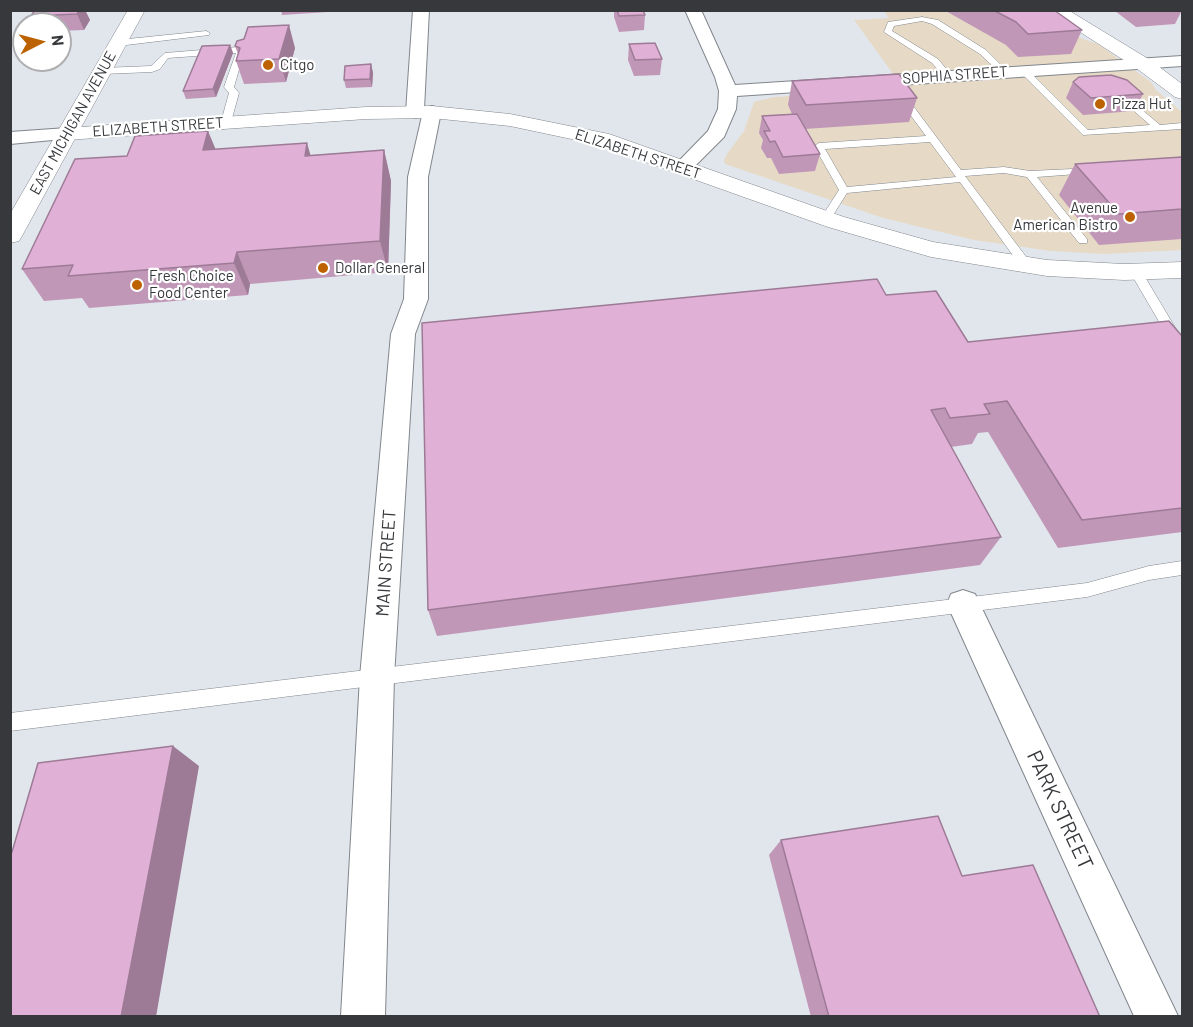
<!DOCTYPE html>
<style>
body{margin:0}
#map{position:relative;width:1193px;height:1027px;overflow:hidden;background:#e1e6ed;font-family:Barlow,sans-serif}
canvas{display:block}
.frame{position:absolute;inset:0;border:12px solid #36383b;pointer-events:none}
.north{position:absolute;left:12px;top:12px;width:60px;height:60px;box-sizing:border-box;background:#fff;border:2px solid #afafb1;border-radius:50%;rotate:84deg;font-size:16px;font-weight:700;line-height:24px;text-align:center;color:#36383b}
.north::after{content:'';display:block;margin:auto;width:21px;height:27px;background:#bc6200;clip-path:polygon(50% 0,100% 100%,50% 72%,0 100%)}
</style>
<div id="map">
<canvas width="1193" height="1027"></canvas>
<div class="frame"></div>
<div class="north">N</div>
</div>
<script>
const ctx = document.querySelector('canvas').getContext('2d');
ctx.lineJoin = 'round';
function fill(path, color) { ctx.fillStyle = color; ctx.fill(path, 'evenodd'); }
const toPath = rows => new Path2D(rows.map(r => 'M' + r).join(''));
function trace(path, color, width, dash) { ctx.strokeStyle = color; ctx.lineWidth = width; ctx.lineCap = dash ? 'butt' : 'round'; ctx.setLineDash(dash || []); ctx.stroke(path); }
function label(font, color, halo, rows, align = 'center') {
  ctx.font = font + ' Barlow,sans-serif'; ctx.lineWidth = 4.5; ctx.setLineDash([]); ctx.textBaseline = 'middle'; ctx.strokeStyle = halo; ctx.fillStyle = color; for (const [text, x, y, turn = 0] of rows) {
    ctx.save(); ctx.translate(x, y); ctx.rotate((+turn || 0) * Math.PI / 180); ctx.textAlign = isNaN(turn) ? turn : align; if (halo) ctx.strokeText(text, 0, 0); ctx.fillText(text, 0, 0); ctx.restore();
  }
}
const commercial = toPath([
 [884,11,1031,11,1083,39,1098,44,1151,82,1156,90,1182,112,1182,250,1104,254,1051,251,974,240,883,218,725,164,724,160,727,154,744,131,754,102,774,97,904,89,854,20,889,18]
]);
const lane = toPath([
 [922,17,938,20,986,50,1008,72,1001,74,980,54,932,24,922,21,894,26,892,31,938,59,952,76,945,78,932,63,884,32,888,22,922,17],
 [206,31,210,33,209,35,118,46,114,43,118,40,206,31],
 [238,47,244,52,234,87,239,93,231,122,226,125,221,122,229,93,224,87,236,53,168,58,160,69,152,72,102,74,98,71,102,68,151,66,165,53,238,47],
 [1021,69,1027,69,1088,130,1150,125,1118,97,1116,95,1121,92,1160,125,1182,123,1182,129,1083,135,1021,73,1021,69],
 [902,94,905,95,961,170,1004,167,1030,171,1094,168,1094,172,1090,173,1037,177,1087,239,1087,243,1079,243,1027,177,1004,173,965,176,1030,262,1030,268,1022,268,960,182,847,193,830,220,822,220,821,218,839,190,814,146,819,143,926,136,897,97,902,94],
 [930,142,956,177,847,187,825,149,930,142],
 [1136,268,1142,272,1182,339,1182,351,1178,350,1168,337,1130,272,1136,268],
 [1182,561,1182,575,1149,580,1087,597,10,731,10,713,1087,583,1149,566,1182,561]
]);
const street = toPath([
 [413,10,429,10,424,109,432,106,439,108,441,112,428,177,428,299,415,334,394,677,385,1016,341,1016,360,677,391,334,404,299,408,177,422,116,415,118,408,116,406,112,413,10],
 [685,10,701,10,735,85,1182,56,1182,66,737,96,736,109,724,137,690,171,683,173,676,171,673,167,708,131,718,109,719,91,715,77,685,10],
 [67,128,74,130,77,134,74,138,10,144,10,132,67,128],
 [963,590,975,594,1178,1016,1134,1016,947,604,951,594,963,590]
]);
const secondary = toPath([
 [432,106,510,114,609,134,844,217,933,242,1047,260,1124,264,1182,262,1182,278,1124,280,1047,276,931,257,828,227,595,144,510,126,432,118,366,119,67,140,59,139,56,134,59,129,67,128,366,107,432,106]
]);
const primary = toPath([
 [128,10,145,10,22,236,19,241,10,243,10,214,128,10],
 [1046,10,1068,10,1150,60,1182,84,1182,99,1175,97,1136,68,1046,10]
]);
const wall = toPath([
 [35,10,85,10,90,20,84,30,60,31,60,24,35,24,31,16],
 [281,10,329,10,328,12,282,15],
 [614,10,643,10,645,15,644,30,619,32,614,17],
 [944,10,1054,10,1082,30,1071,54,1018,57,1006,45],
 [1105,10,1182,10,1175,24,1136,27,1115,11],
 [629,44,662,59,660,75,634,76,628,60],
 [230,45,233,53,216,97,186,99,183,91],
 [235,46,295,48,286,82,244,84,236,61,238,54],
 [371,64,373,73,372,87,346,88,344,80],
 [792,81,917,98,909,122,805,129,820,154,815,171,779,174,771,158,767,158,761,148,763,140,759,133,762,116,792,114,788,105],
 [1073,82,1143,94,1134,111,1083,115,1066,98],
 [216,149,311,155,384,150,391,181,388,272,250,284,248,295,89,308,82,298,44,301,22,269],
 [1182,157,1182,239,1099,245,1059,195,1075,164],
 [886,295,968,342,1182,336,1182,532,1058,548,988,432,978,433,972,444,951,447,1001,537,980,565,437,636,428,610],
 [781,840,962,876,1100,1017,811,1017,769,855]
]);
const shadedWall = toPath([
 [79,10,85,10,90,20,84,30,77,14],
 [289,25,295,48,286,82,279,59],
 [230,45,233,53,216,97,213,89],
 [371,64,373,73,372,87,370,79],
 [208,131,221,162,203,150],
 [307,143,316,174,305,156],
 [384,150,391,181,388,272,380,241],
 [237,252,250,284,248,295,234,263],
 [173,746,199,766,156,1017,121,1017]
]);
const building = toPath([
 [35,10,79,10,77,14,31,16,35,10],
 [617,10,643,10,645,15,619,16,617,10],
 [993,10,1054,10,1082,30,1028,34,1016,22,993,10],
 [289,25,279,59,236,61,240,48,235,46,237,41,244,39,248,27,289,25],
 [655,43,662,59,635,60,629,44,655,43],
 [230,45,213,89,183,91,202,46,230,45],
 [371,64,370,79,344,80,345,66,371,64],
 [899,74,917,98,806,105,792,81,899,74],
 [1111,75,1127,80,1143,94,1091,98,1073,82,1079,77,1111,75],
 [797,114,820,154,783,157,775,141,770,142,764,131,770,131,762,116,797,114],
 [208,131,203,150,307,143,305,156,384,150,380,241,237,252,234,263,68,276,73,265,22,269,75,159,127,156,135,136,208,131],
 [1182,157,1182,209,1119,214,1075,164,1182,157],
 [877,279,886,295,936,291,968,342,1169,321,1182,336,1182,508,1082,520,1007,401,984,404,990,414,950,418,945,408,931,410,1001,537,428,610,422,323,877,279],
 [173,746,121,1017,10,1017,10,853,12,852,38,763,173,746],
 [938,816,962,876,1033,865,1100,1017,829,1017,781,840,938,816]
]);
const markers = [
 [268,65,6,"#bc6200"],
 [1100,104,6,"#bc6200"],
 [1130,217,6,"#bc6200"],
 [323,268,6,"#bc6200"],
 [137,285,6,"#bc6200"]
];
const farPoinames = [
 ["Citgo",280,65],
 ["Pizza Hut",1112,104],
 ["Avenue",1118,208,"right"],
 ["American Bistro",1118,225,"right"],
 ["Dollar General",335,268],
 ["Fresh Choice",149,276],
 ["Food Center",149,293]
];
const farStreetnames = [
 ["SOPHIA STREET",955,75,-4],
 ["EAST MICHIGAN AVENUE",73,123,-61],
 ["ELIZABETH STREET",158,127,-4],
 ["ELIZABETH STREET",638,154,18]
];
const streetNames = [
 ["MAIN STREET",386,563,-86]
];
const nearStreetnames = [
 ["PARK STREET",1060,810,65]
];
fill(commercial, '#e6dac6');
trace(lane, '#81868c', 1);
trace(street, '#81868c', 2);
trace(secondary, '#81868c', 1);
trace(primary, '#81868c', 1);
fill(lane, '#fff');
fill(street, '#fff');
fill(secondary, '#fff');
fill(primary, '#fff');
fill(wall, '#c197b8');
fill(shadedWall, '#9d7b96');
fill(building, '#e0b0d6');
trace(building, '#9d7b96', 1.5);
for (const [x, y, r, color] of markers) { const dot = new Path2D(); dot.arc(x, y, r, 0, 2 * Math.PI); ctx.fillStyle = color; ctx.fill(dot); trace(dot, '#fff', 2); }
label('15px', '#36383b', '#fff', farPoinames, 'left');
label('15px', '#36383b', '#fff', farStreetnames);
label('18px', '#36383b', '#fff', streetNames);
label('21px', '#36383b', '#fff', nearStreetnames);
</script>
